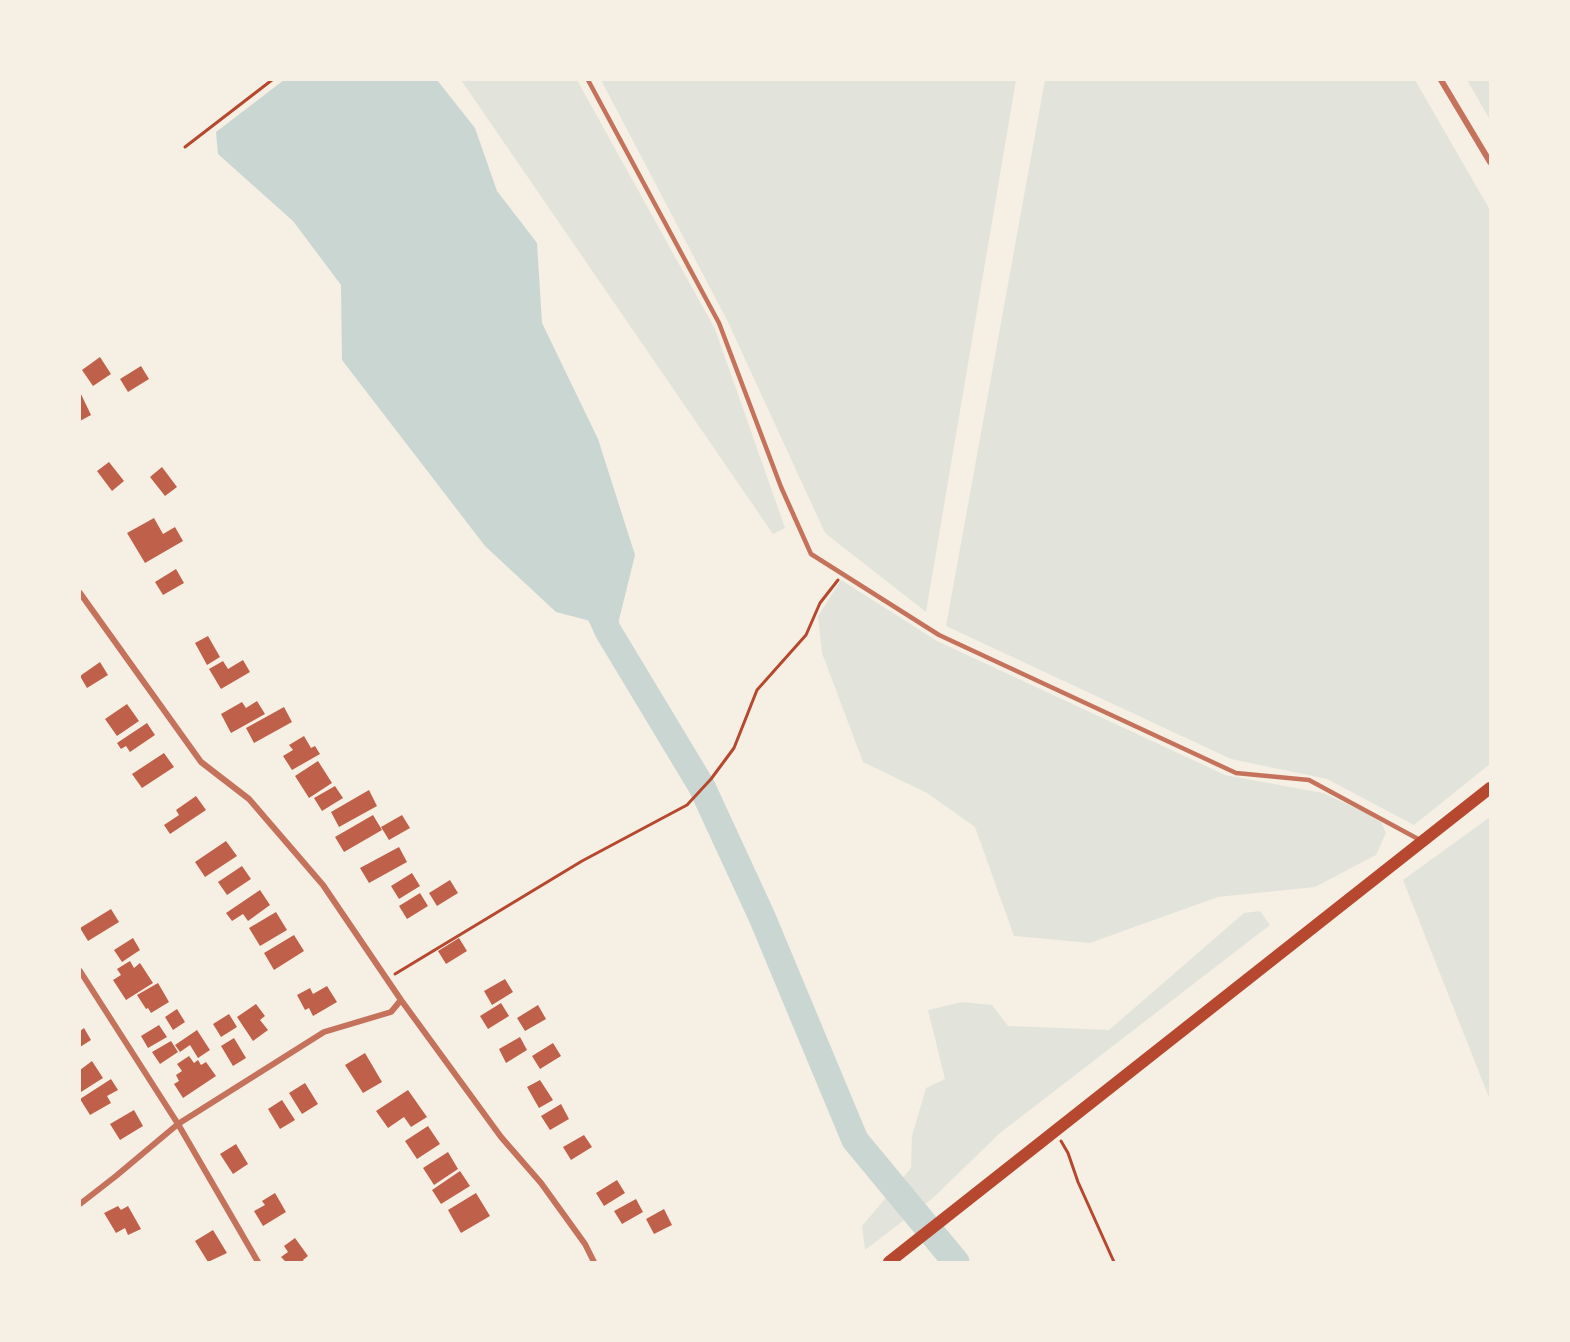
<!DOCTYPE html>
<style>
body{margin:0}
#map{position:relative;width:1570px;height:1342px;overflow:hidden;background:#f6efe4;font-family:Commissioner,sans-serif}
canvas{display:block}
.frame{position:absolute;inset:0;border:81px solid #f6efe4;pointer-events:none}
</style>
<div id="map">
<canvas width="1570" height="1342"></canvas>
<div class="frame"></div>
</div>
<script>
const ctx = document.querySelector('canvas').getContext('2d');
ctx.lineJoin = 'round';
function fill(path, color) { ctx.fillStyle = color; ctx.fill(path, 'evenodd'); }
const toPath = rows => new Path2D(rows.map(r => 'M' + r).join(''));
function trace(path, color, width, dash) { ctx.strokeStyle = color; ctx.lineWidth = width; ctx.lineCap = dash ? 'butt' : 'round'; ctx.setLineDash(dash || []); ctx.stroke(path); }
const green = toPath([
 [461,80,577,80,715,329,785,528,773,534],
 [601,80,1016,80,926,612,825,533,728,322],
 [1045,80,1415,80,1490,210,1490,764,1414,825,1327,779,1231,759,946,626],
 [1467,80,1490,80,1490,120],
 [841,580,937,641,1225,775,1323,793,1362,811,1381,822,1386,833,1376,855,1315,887,1218,897,1090,943,1014,936,975,827,927,793,863,762,822,653,818,616],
 [1490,817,1490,1100,1403,880],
 [1260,911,1270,925,1000,1133,933,1198,865,1250,862,1226,911,1168,912,1136,926,1088,945,1079,928,1010,962,1002,992,1005,1008,1026,1109,1030,1244,913]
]);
const water = toPath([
 [284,80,437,80,475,128,497,191,537,243,542,323,598,439,635,555,617,628,556,612,485,546,342,360,341,285,293,221,218,154,216,132]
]);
const river = toPath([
 [590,591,608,631,702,787,762,917,855,1140,956,1262]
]);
const building = toPath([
 [100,357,111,374,93,386,82,370],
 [141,366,149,379,128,392,120,379],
 [80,392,91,415,80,421],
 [109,462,124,481,112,491,97,471],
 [162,467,177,487,165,496,150,477],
 [154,518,163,534,175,527,183,541,145,563,127,533],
 [176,569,184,583,163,595,155,582],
 [208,636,220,657,207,665,195,643],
 [243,660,250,672,221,689,209,669,223,661,228,669],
 [100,662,108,675,87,688,80,676],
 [257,701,265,714,231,733,221,714,242,702,246,708],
 [127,704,139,721,117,736,105,719],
 [284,707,292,722,254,743,246,728],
 [147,723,155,735,130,752,126,746,121,749,117,743],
 [304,736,311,748,315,746,320,754,292,770,283,756,293,750,289,745],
 [164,753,174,767,142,788,132,774],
 [318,761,332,783,309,798,295,776],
 [335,786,343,798,322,811,314,798],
 [369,790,377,806,339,827,331,812],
 [196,796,206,810,170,834,164,825,179,815,176,810],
 [373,815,382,830,344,852,335,837],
 [402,815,410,828,389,840,381,827],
 [226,841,237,856,205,877,195,862],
 [399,847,407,862,369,883,360,868],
 [242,866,251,879,227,895,218,882],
 [412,873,420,886,399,899,391,886],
 [450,880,458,893,437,906,429,893],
 [260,890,270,905,248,921,243,914,232,921,226,913],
 [420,893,428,906,407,919,399,906],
 [111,909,119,922,88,941,80,928],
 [276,912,287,930,260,946,249,928],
 [294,935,304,951,274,970,264,953],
 [133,938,140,950,122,962,114,950],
 [459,938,467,951,446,964,438,951],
 [130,961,134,968,140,963,153,983,126,1000,113,980,121,975,117,969],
 [505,979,513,992,492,1005,484,991],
 [158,983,169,1002,151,1013,148,1008,146,1009,137,995],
 [327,986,337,1002,313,1016,309,1008,305,1010,297,995,310,988,313,994],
 [501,1003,509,1016,488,1029,480,1016],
 [256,1004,265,1016,260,1020,268,1030,253,1041,237,1017],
 [538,1005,546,1019,525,1031,517,1018],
 [177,1009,185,1022,173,1030,165,1017],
 [229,1014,237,1027,221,1037,213,1024],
 [159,1025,167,1037,148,1048,141,1036],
 [84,1028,91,1040,80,1047,80,1031],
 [197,1030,210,1050,198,1058,190,1045,180,1052,175,1045],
 [520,1037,527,1050,506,1063,499,1049],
 [234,1038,246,1058,233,1066,221,1046],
 [171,1041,178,1052,160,1064,152,1052],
 [553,1043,561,1056,540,1069,532,1056],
 [365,1053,382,1082,363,1093,345,1065],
 [189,1056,194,1063,198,1060,201,1065,206,1062,216,1076,183,1098,174,1084,179,1081,176,1075,182,1071,177,1064],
 [92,1061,103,1078,81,1092,80,1090,80,1070],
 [111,1079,118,1090,107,1096,111,1103,90,1115,80,1099],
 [540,1080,553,1100,539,1108,527,1087],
 [305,1083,318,1104,302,1114,289,1093],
 [408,1090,427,1117,411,1127,404,1117,388,1128,376,1111],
 [282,1100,295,1120,280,1129,268,1109],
 [561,1104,569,1119,550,1130,541,1116],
 [134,1110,143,1126,120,1140,110,1124],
 [428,1126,440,1144,417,1159,405,1141],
 [584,1135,592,1147,571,1160,563,1147],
 [236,1144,248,1164,233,1174,220,1154],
 [448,1152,458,1169,434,1185,423,1168],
 [460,1171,470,1186,441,1204,432,1190],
 [617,1180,625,1193,604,1206,596,1193],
 [275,1193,286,1212,263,1226,254,1211,265,1205,262,1201],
 [476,1193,490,1216,461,1233,448,1210],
 [636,1199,643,1212,622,1224,614,1211],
 [118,1206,121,1210,128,1206,141,1229,128,1235,125,1228,116,1233,104,1213],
 [664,1209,672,1225,654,1234,646,1219],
 [213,1230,227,1253,208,1262,195,1241],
 [295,1238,308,1256,303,1260,304,1262,286,1262,281,1257,288,1252,284,1246]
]);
const path = toPath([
 [185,147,272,80],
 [395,974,582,861,687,805,711,779,734,748,757,690,806,635,820,603,838,580],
 [1061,1141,1068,1153,1078,1182,1114,1262]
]);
const service = toPath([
 [588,80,719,323,781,487,811,554,939,635,1236,773,1309,780,1420,840]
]);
const minor = toPath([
 [1441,80,1490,162],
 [80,593,201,762,249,799,323,885,401,1000,501,1137,541,1183,585,1244,594,1262],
 [80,971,178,1124,258,1262],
 [80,1204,116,1176,178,1124,324,1032,391,1012,401,1000]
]);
const secondary = toPath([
 [889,1262,1490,788]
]);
fill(green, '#e2e4dc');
fill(water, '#c9d6d2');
trace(river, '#c9d6d2', 27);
fill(building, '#bf614a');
trace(path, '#b5482f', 3);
trace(service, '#c5725c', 4.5);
trace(minor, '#c5725c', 6);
trace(secondary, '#b5482f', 12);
</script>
